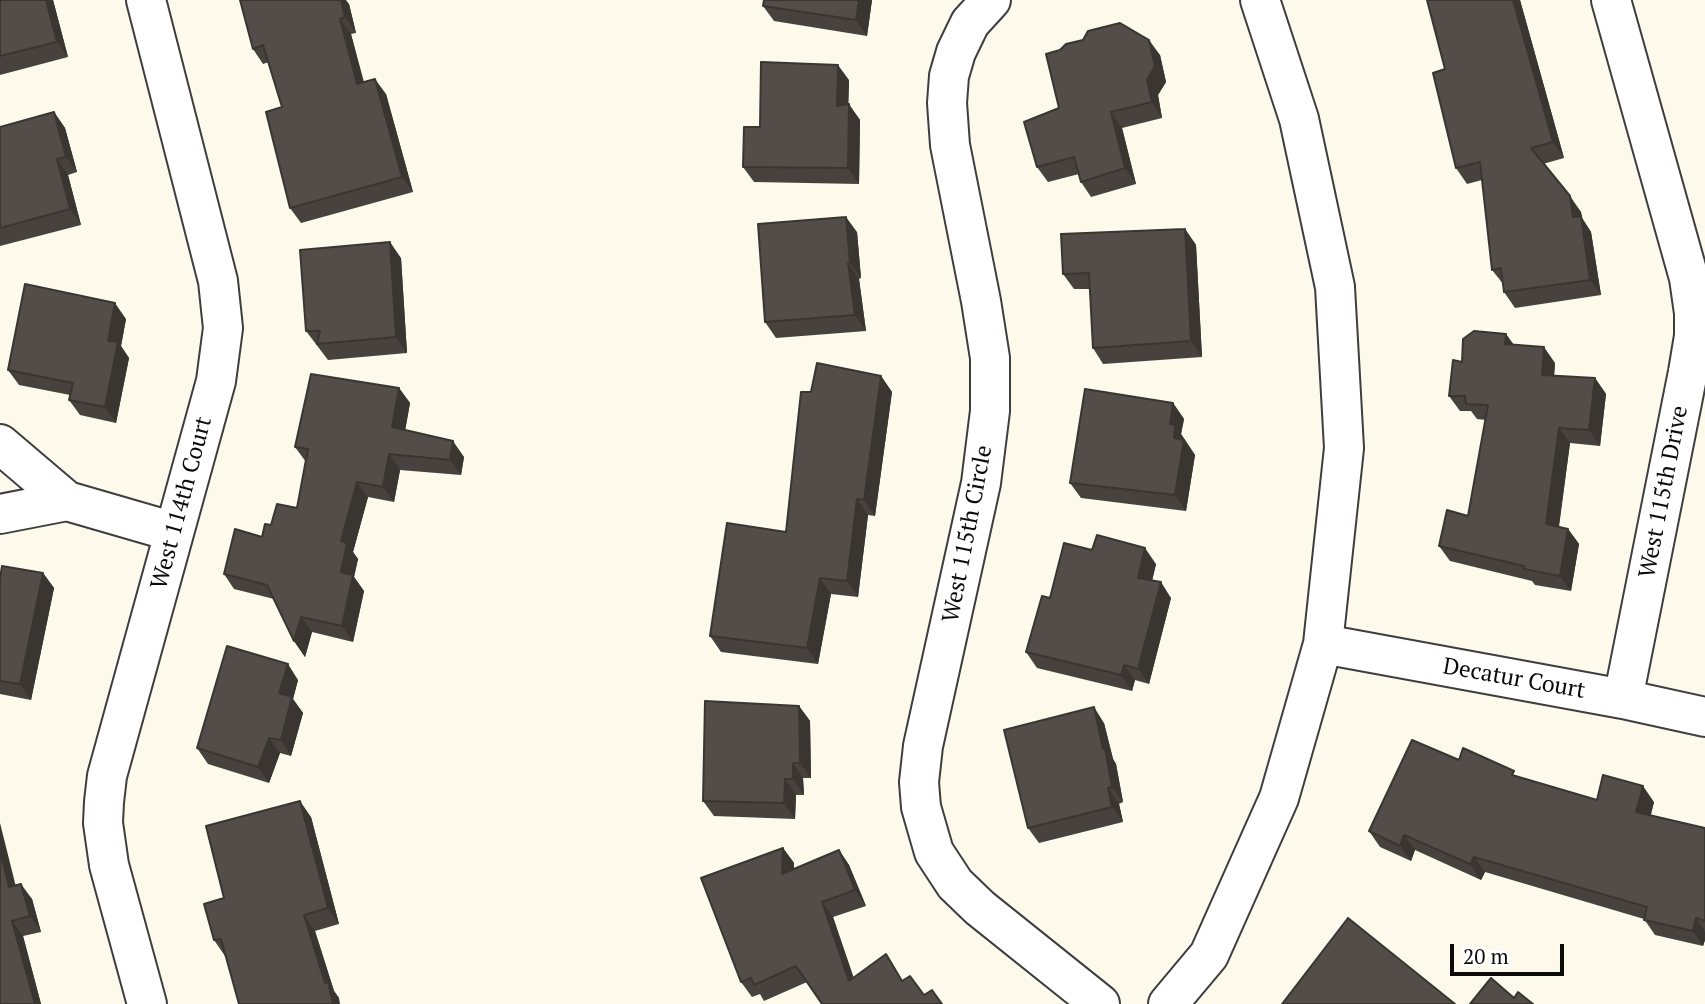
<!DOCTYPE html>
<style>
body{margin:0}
#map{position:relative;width:1705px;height:1004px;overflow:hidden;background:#fdfaeb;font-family:"PT Serif",serif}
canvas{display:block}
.scale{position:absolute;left:1450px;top:944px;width:114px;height:32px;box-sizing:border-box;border:4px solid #0b0b0b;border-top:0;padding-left:9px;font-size:21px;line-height:24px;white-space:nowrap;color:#0b0b0b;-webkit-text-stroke:5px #fff;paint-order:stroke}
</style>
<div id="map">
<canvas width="1705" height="1004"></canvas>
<div class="scale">20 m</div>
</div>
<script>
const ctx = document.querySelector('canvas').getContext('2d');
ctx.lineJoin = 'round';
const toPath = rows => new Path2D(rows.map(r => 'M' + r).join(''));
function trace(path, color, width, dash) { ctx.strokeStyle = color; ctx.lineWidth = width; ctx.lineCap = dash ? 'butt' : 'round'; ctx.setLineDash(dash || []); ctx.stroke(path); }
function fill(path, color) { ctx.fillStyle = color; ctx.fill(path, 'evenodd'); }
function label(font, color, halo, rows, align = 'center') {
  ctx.font = font + ' "PT Serif",serif'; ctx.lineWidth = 7; ctx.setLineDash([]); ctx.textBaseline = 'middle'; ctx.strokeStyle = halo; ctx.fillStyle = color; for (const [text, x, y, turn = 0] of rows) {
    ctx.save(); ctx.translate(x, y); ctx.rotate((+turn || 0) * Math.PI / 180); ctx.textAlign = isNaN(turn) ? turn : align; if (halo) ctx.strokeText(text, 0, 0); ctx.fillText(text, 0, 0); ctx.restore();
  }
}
const minor = toPath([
 [146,0,218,281,223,328,216,381,107,776,104,802,103,823,109,865,147,1004],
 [991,0,970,23,956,52,949,76,947,103,950,145,981,301,990,358,990,411,981,483,923,746,919,782,921,807,934,852,955,884,980,908,1100,1004],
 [1611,0,1689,278,1694,313,1694,336,1688,372,1623,699],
 [0,444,67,501,174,532],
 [0,514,67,501],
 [1323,644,1623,699,1705,717],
 [1168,1004,1209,955,1279,798,1323,644,1344,448,1335,287,1299,119,1260,0]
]);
const wall = toPath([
 [0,0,53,0,68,57,0,75],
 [872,0,867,36,774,21,763,6],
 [1427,0,1520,0,1564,158,1543,164,1581,212,1582,218,1591,232,1601,295,1515,308,1504,292,1504,285,1492,270,1482,180,1467,184,1456,168,1445,69],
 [349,4,356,33,351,34,364,82,386,94,413,192,301,223,290,208,282,107,269,62,263,64,253,49],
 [1083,40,1160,55,1166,82,1158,95,1162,118,1122,128,1136,184,1091,197,1081,182,1079,174,1048,182,1037,167,1059,108,1060,50],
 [849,80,848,104,860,120,859,184,754,182,743,167,760,127],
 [54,112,65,128,77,172,68,175,81,225,0,246,0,127],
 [1185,229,1196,245,1202,357,1103,364,1093,348,1090,289,1074,289,1063,274],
 [857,232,861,278,859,279,866,331,776,338,765,322],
 [401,258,407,353,328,360,306,331],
 [126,319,121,346,129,358,116,423,80,415,69,400,70,395,19,385,8,370],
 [1506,334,1513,345,1555,363,1554,376,1595,378,1606,394,1600,446,1570,443,1559,527,1568,529,1579,544,1571,591,1535,585,1532,581,1450,561,1439,546,1468,516,1486,420,1477,419,1471,411,1460,411,1449,396,1462,362],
 [881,376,892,392,875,516,868,515,858,597,831,594,818,664,721,652,710,636,786,532,811,392],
 [399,388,410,403,405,430,464,457,461,475,400,470,394,502,368,497,353,552,358,559,354,577,364,591,353,642,312,632,305,657,294,641,274,599,234,589,224,574,262,537,271,525,297,508,306,462,295,447],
 [1173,403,1184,419,1181,434,1195,455,1186,511,1081,498,1070,483],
 [1156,564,1152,581,1171,598,1149,684,1135,680,1132,691,1037,668,1026,652,1050,598],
 [43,573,54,588,31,700,0,694,0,578],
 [298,680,293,699,303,713,291,756,280,753,269,783,208,764,197,748],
 [799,706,810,721,811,778,803,778,804,795,796,795,795,819,714,816,703,801],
 [1104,723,1113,759,1116,764,1123,802,1119,804,1123,822,1039,843,1028,828],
 [1459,760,1597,800,1654,802,1651,815,1705,828,1705,940,1703,946,1655,935,1644,919,1485,872,1481,880,1415,850,1411,861,1380,847,1369,831],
 [311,817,339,924,315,931,334,991,339,998,225,956,214,940,224,898],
 [783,848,794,863,794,869,839,850,849,865,866,906,833,917,853,977,903,980,924,995,942,1004,807,982,764,1001,760,994,752,997,741,982],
 [16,885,32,899,41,932,23,936,41,1004,0,1004]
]);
const shadedWall = toPath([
 [46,0,53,0,68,57,57,42],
 [339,0,346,0,349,4,356,33,345,17],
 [859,0,872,0,867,36,856,20],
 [1513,0,1520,0,1564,158,1553,142],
 [340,19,351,34,368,100,357,84],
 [1149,40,1160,55,1166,82,1158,95,1162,118,1152,102,1147,80],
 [838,65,849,80,848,121,837,106],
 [375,79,386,94,413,192,402,177],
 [849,104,860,120,859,184,848,168],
 [54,112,65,128,77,172,66,157],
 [1111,112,1122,128,1136,184,1125,168],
 [57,159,68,175,81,225,70,209],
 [1570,196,1581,212,1582,218,1591,232,1601,295,1590,280,1573,217],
 [846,217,857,232,861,278,850,263],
 [1185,229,1196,245,1202,357,1191,341],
 [390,242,401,258,407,353,396,337],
 [848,263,859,279,866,331,855,315],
 [115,303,126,319,121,346,129,358,116,423,105,407,108,341],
 [1506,334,1517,349,1505,344],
 [1544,347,1555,363,1553,391,1542,375],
 [881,376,892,392,875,516,864,500],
 [1595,378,1606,394,1600,446,1589,430],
 [399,388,410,403,403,443,392,427],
 [1173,403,1184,419,1181,434,1195,455,1186,511,1175,495,1170,424],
 [1559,428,1570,443,1557,539,1546,524],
 [453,441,464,457,461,475,450,460],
 [389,454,400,470,394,502,383,487],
 [357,482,368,497,353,552,358,559,354,577,364,591,353,642,342,626,341,541],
 [857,499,868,515,858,597,847,581],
 [1568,529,1579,544,1571,591,1560,576],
 [1145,548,1156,564,1149,593,1138,578],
 [43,573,54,588,31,700,20,684],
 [820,578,831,594,818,664,807,648],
 [1161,582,1171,598,1149,684,1138,669],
 [301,617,312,632,305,657,294,641],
 [288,664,298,680,293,699,303,713,291,756,281,740,279,693],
 [1124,665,1135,680,1132,691,1121,675],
 [799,706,810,721,811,778,800,763],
 [1094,707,1104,723,1113,759,1116,764,1123,802,1112,787],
 [269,738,280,753,269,783,258,767],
 [793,763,803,778,804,795,793,779],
 [785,779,796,795,795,819,784,803],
 [1643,786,1654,802,1647,827,1636,812],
 [1108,788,1119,804,1123,822,1112,807],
 [300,801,311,817,339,924,328,908],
 [0,823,20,903,9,887,0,850],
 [1404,835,1415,850,1411,861,1400,846],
 [783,848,794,863,793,889,782,874],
 [839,850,849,865,866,906,855,890],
 [1474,857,1485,872,1481,880,1470,864],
 [21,884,32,899,41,932,30,916],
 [822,902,833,917,860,996,849,981],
 [304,915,315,931,334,991,339,998,340,1004,333,1004],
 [1696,918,1705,932,1705,940,1703,946,1693,931],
 [12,921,23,936,41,1004,35,1004]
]);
const building = toPath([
 [0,0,46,0,57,42,0,56,0,0],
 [240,0,341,0,345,17,340,19,357,84,375,79,402,177,290,208,266,112,282,107,263,45,253,49,240,0],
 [764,0,859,0,856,20,763,6,764,0],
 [1427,0,1513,0,1553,142,1531,148,1570,196,1573,217,1581,216,1590,280,1504,292,1501,268,1492,270,1480,162,1456,168,1433,73,1445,69,1427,0],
 [1120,23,1149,40,1155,66,1147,80,1152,102,1111,112,1125,168,1081,182,1074,157,1037,167,1024,122,1059,108,1046,54,1060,50,1066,44,1083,40,1088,31,1120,23],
 [761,62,838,65,837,106,849,104,848,168,743,167,744,127,760,127,761,62],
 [54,112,66,157,57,159,70,209,0,228,0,127,54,112],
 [846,217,850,263,848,263,855,315,765,322,758,224,846,217],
 [1185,229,1191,341,1093,348,1089,273,1063,274,1061,234,1185,229],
 [390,242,396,337,317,344,320,331,306,331,300,250,390,242],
 [25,284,115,303,108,341,118,342,105,407,69,400,73,383,8,370,25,284],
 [1474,331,1506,334,1505,344,1544,347,1542,375,1595,378,1589,430,1559,428,1546,524,1568,529,1560,576,1524,569,1524,566,1439,546,1447,510,1468,516,1488,405,1466,404,1465,396,1449,396,1453,360,1462,362,1463,339,1474,331],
 [817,363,881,376,864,500,857,499,847,581,820,578,807,648,710,636,727,523,786,532,801,392,811,392,817,363],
 [311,374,399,388,392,427,453,441,450,460,389,454,383,487,357,482,341,541,347,543,341,572,353,575,342,626,301,617,294,641,267,585,224,574,235,529,262,537,265,524,271,525,277,504,297,508,308,449,295,447,311,374],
 [1085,389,1173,403,1170,424,1175,425,1174,438,1184,440,1175,495,1070,483,1085,389],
 [1097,535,1145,548,1138,578,1161,582,1138,669,1124,665,1121,675,1026,652,1042,596,1050,598,1064,543,1092,550,1097,535],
 [2,566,43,573,20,684,0,681,0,578,2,566],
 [227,646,288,664,279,693,292,697,281,740,269,738,258,767,197,748,227,646],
 [705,701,799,706,800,763,793,763,793,779,785,779,784,803,703,801,705,701],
 [1094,707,1103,749,1105,748,1112,787,1108,788,1112,807,1028,828,1004,730,1094,707],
 [1412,740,1459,760,1463,748,1514,771,1512,775,1597,800,1603,775,1643,786,1636,812,1705,828,1705,921,1696,918,1693,931,1644,920,1647,907,1474,857,1470,864,1404,835,1400,846,1369,831,1412,740],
 [300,801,328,908,304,915,325,983,328,982,333,1004,239,1004,221,939,214,940,204,904,224,898,206,826,300,801],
 [783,848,782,874,839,850,855,890,822,902,849,981,886,954,902,981,910,976,924,995,932,990,942,1004,822,1004,796,966,754,985,751,978,741,982,701,878,783,848],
 [0,850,9,887,21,884,30,916,12,921,35,1004,0,1004,0,850],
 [1348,918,1455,1004,1282,1004,1348,918],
 [1491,978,1514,998,1518,992,1533,1004,1470,1004,1491,978]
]);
const streetNames = [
 ["West 115th Drive",1664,492,-79],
 ["West 114th Court",182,503,-75],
 ["West 115th Circle",968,534,-79],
 ["Decatur Court",1514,679,10]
];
trace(minor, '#3e3e3e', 42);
trace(minor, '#fff', 38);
fill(wall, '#47423e');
fill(shadedWall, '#393632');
fill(building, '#524d48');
trace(building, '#393632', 2);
label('23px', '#0b0b0b', '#fff', streetNames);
</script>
